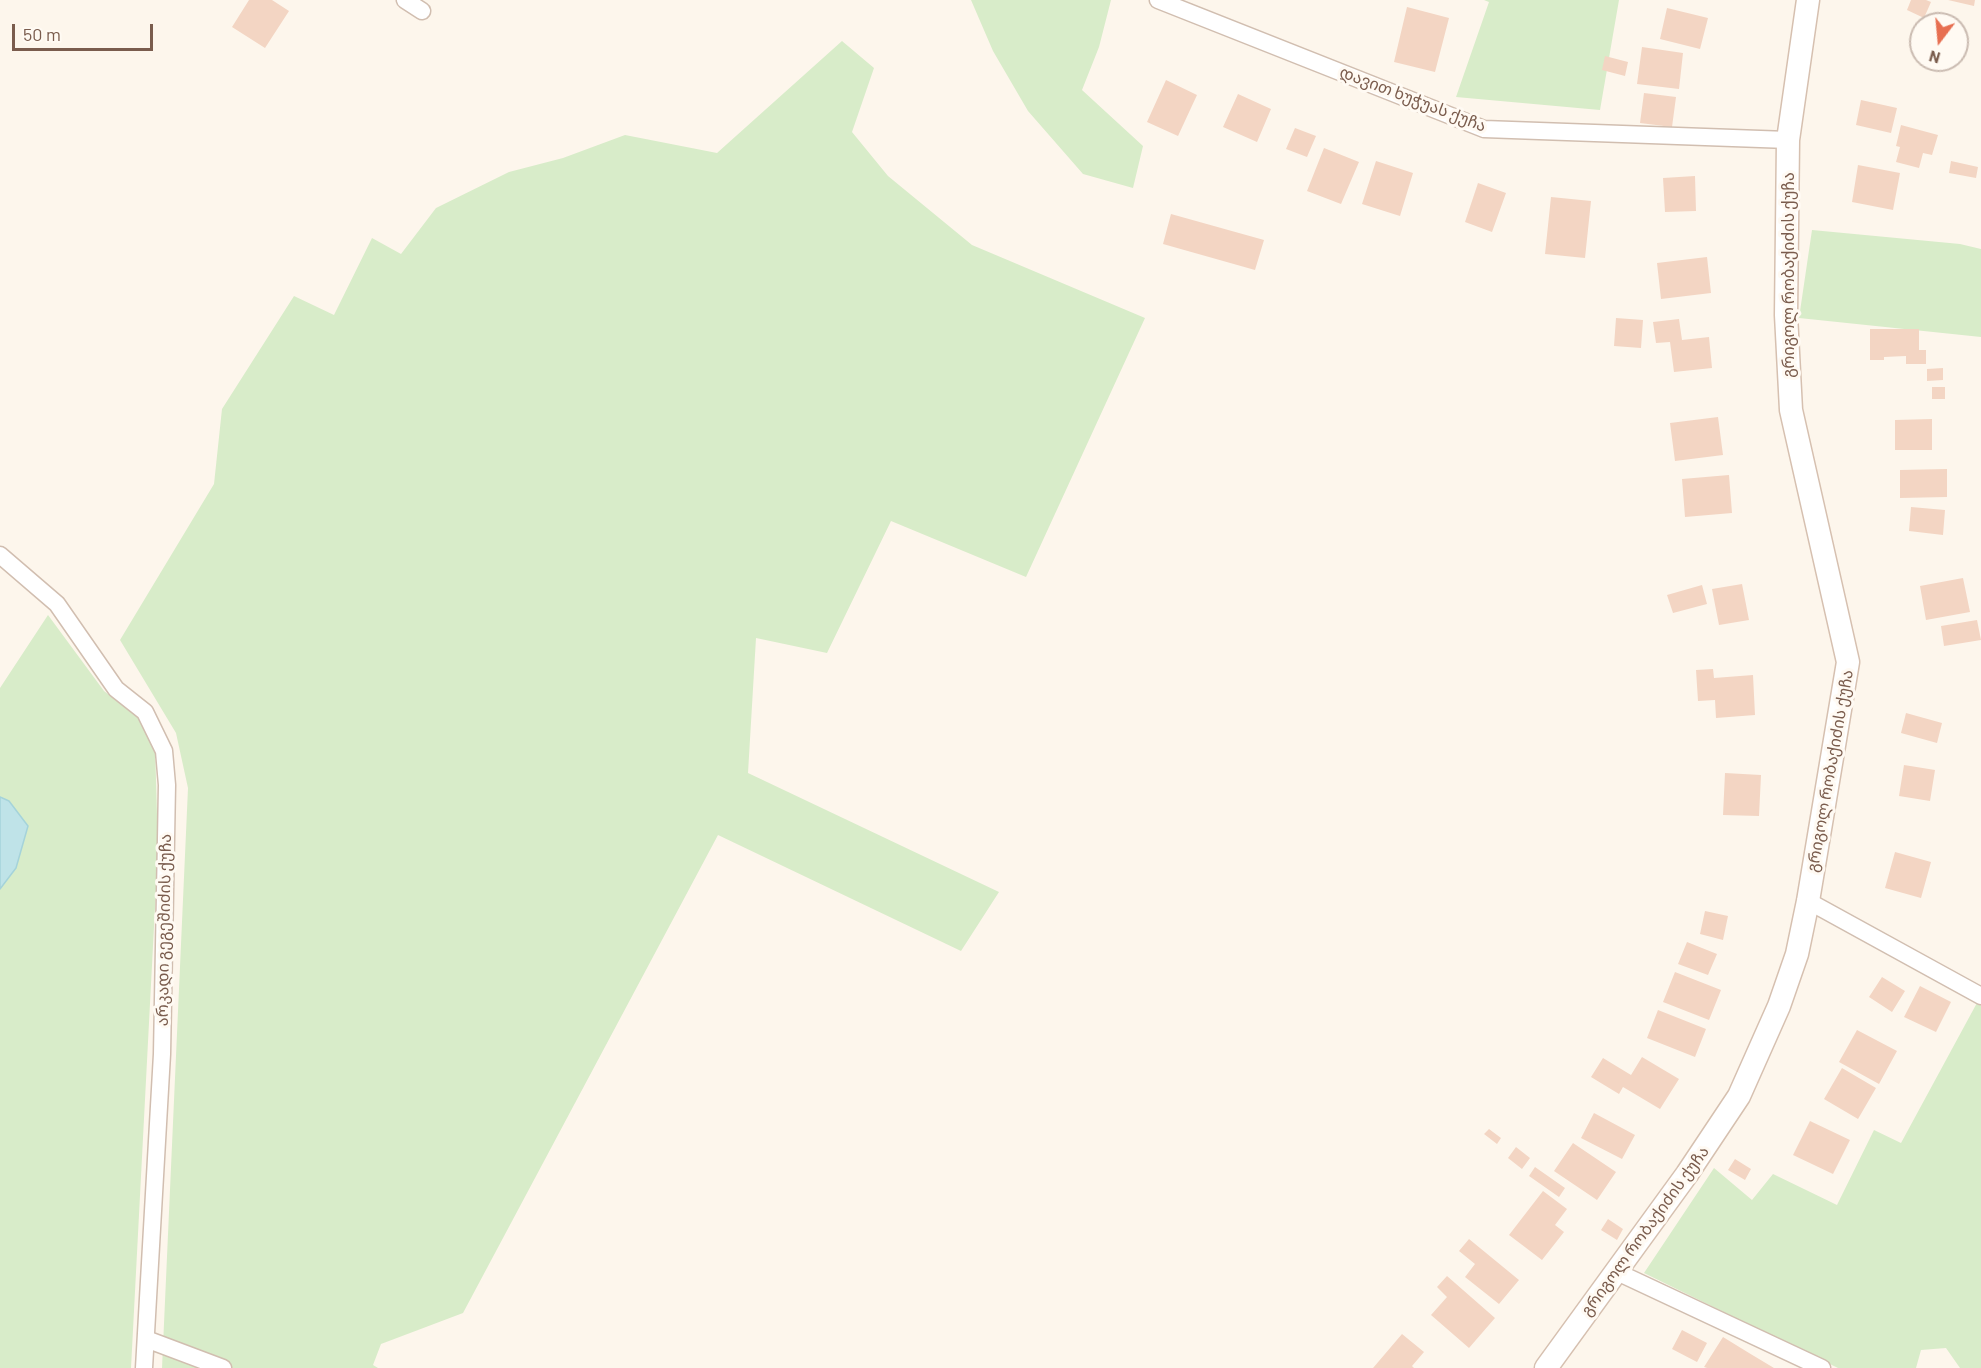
<!DOCTYPE html>
<meta charset="utf-8">
<style>
body{margin:0}
#map{position:relative;width:1981px;height:1368px;overflow:hidden;background:#fdf6ec;font-family:Barlow,sans-serif}
canvas{display:block}
.north{position:absolute;left:1909px;top:12px;width:60px;height:60px;box-sizing:border-box;background:#fffaf3;border:2px solid #cabbb1;border-radius:50%;rotate:196deg;font-size:16px;font-weight:700;line-height:24px;text-align:center;color:#7a5c4d}
.north::after{content:'';display:block;margin:auto;width:21px;height:27px;background:#e76f51;clip-path:polygon(50% 0,100% 100%,50% 72%,0 100%)}
.scale{position:absolute;left:12px;top:24px;width:141px;height:27px;box-sizing:border-box;border:3px solid #7a5c4d;border-top:0;padding-left:8px;font-size:18px;line-height:21px;white-space:nowrap;color:#7a5c4d;-webkit-text-stroke:4px #fffaf3;paint-order:stroke}
</style>
<div id="map">
<canvas width="1981" height="1368"></canvas>
<div class="north">N</div>
<div class="scale">50 m</div>
</div>
<script>
const ctx = document.querySelector('canvas').getContext('2d');
ctx.lineJoin = 'round';
function fill(path, color) { ctx.fillStyle = color; ctx.fill(path, 'evenodd'); }
const toPath = rows => new Path2D(rows.map(r => 'M' + r).join(''));
function trace(path, color, width, dash) { ctx.strokeStyle = color; ctx.lineWidth = width; ctx.lineCap = dash ? 'butt' : 'round'; ctx.setLineDash(dash || []); ctx.stroke(path); }
function label(font, color, halo, rows, align = 'center') {
  ctx.font = font + ' Barlow,"Noto Sans Georgian",sans-serif'; ctx.lineWidth = 6; ctx.setLineDash([]); ctx.textBaseline = 'middle'; ctx.strokeStyle = halo; ctx.fillStyle = color; for (const [text, x, y, turn = 0] of rows) {
    ctx.save(); ctx.translate(x, y); ctx.rotate((+turn || 0) * Math.PI / 180); ctx.textAlign = isNaN(turn) ? turn : align; if (halo) ctx.strokeText(text, 0, 0); ctx.fillText(text, 0, 0); ctx.restore();
  }
}
const green = toPath([
 [971,0,1111,0,1099,47,1082,90,1143,146,1133,188,1083,174,1028,111,993,51],
 [1484,0,1619,0,1600,110,1456,97,1489,2],
 [842,41,874,68,852,132,888,176,972,245,1145,318,1026,577,891,521,827,653,756,638,748,773,999,892,961,951,718,835,463,1313,381,1344,373,1365,378,1368,162,1368,188,788,176,733,120,640,214,484,222,409,294,296,334,315,372,238,401,254,436,208,509,172,563,158,625,135,717,153],
 [1812,230,1960,244,1981,249,1981,337,1799,318],
 [48,615,104,691,142,721,155,744,158,850,131,1368,0,1368,0,889,16,867,9,801,0,797,0,688],
 [1978,1001,1981,1003,1981,1368,1960,1368,1946,1348,1921,1350,1916,1368,1838,1368,1644,1273,1714,1168,1752,1200,1773,1174,1837,1205,1874,1130,1901,1143]
]);
const water = toPath([
 [0,797,9,801,28,826,16,868,0,889,0,797]
]);
const building = toPath([
 [249,0,272,0,289,11,265,48,232,27],
 [1911,0,1926,0,1931,2,1924,18,1907,10],
 [1948,0,1975,0,1974,6],
 [1407,7,1449,18,1435,72,1394,62],
 [1667,8,1708,18,1700,49,1660,39],
 [1642,47,1683,53,1679,89,1637,84],
 [1605,56,1628,62,1625,76,1602,70],
 [1166,80,1197,95,1178,136,1147,122],
 [1644,93,1676,97,1672,127,1640,123],
 [1238,94,1271,109,1257,142,1223,127],
 [1861,100,1897,108,1891,133,1856,125],
 [1901,125,1938,135,1932,155,1923,153,1919,168,1896,162,1900,147,1896,146],
 [1295,128,1316,136,1307,157,1286,149],
 [1324,148,1359,162,1341,204,1307,191],
 [1376,161,1413,173,1400,216,1362,204],
 [1951,161,1978,167,1976,178,1949,173],
 [1858,165,1900,173,1893,210,1852,202],
 [1695,176,1696,211,1665,212,1663,178],
 [1478,183,1506,193,1492,232,1465,222],
 [1551,197,1591,201,1585,258,1545,254],
 [1171,214,1264,240,1255,270,1163,244],
 [1707,257,1711,293,1661,299,1657,263],
 [1616,318,1643,320,1641,348,1614,346],
 [1679,319,1682,340,1709,337,1712,368,1674,372,1670,342,1656,343,1653,322],
 [1870,329,1919,329,1919,350,1926,350,1926,364,1906,364,1906,356,1884,357,1884,360,1870,360],
 [1943,368,1943,380,1927,381,1927,369],
 [1932,387,1945,387,1945,399,1932,399],
 [1718,417,1723,455,1675,461,1670,423],
 [1932,419,1932,450,1895,450,1895,420],
 [1947,469,1947,497,1900,498,1900,470],
 [1729,475,1732,513,1685,517,1682,479],
 [1911,507,1945,510,1943,535,1909,531],
 [1963,578,1970,612,1926,620,1920,586],
 [1742,584,1749,620,1719,625,1712,589],
 [1702,585,1707,604,1673,613,1667,595],
 [1977,620,1981,640,1944,646,1941,626],
 [1713,669,1714,678,1753,675,1755,715,1716,718,1715,700,1698,701,1696,670],
 [1906,713,1942,723,1937,743,1901,733],
 [1904,765,1935,770,1930,801,1899,796],
 [1725,773,1761,775,1759,816,1723,815],
 [1895,852,1931,862,1921,898,1885,888],
 [1705,911,1728,916,1723,940,1700,934],
 [1687,942,1717,954,1708,975,1678,964],
 [1675,972,1721,990,1709,1020,1663,1002],
 [1882,977,1905,991,1892,1012,1869,997],
 [1920,986,1951,1002,1936,1032,1904,1017],
 [1658,1010,1706,1029,1695,1057,1647,1038],
 [1857,1030,1897,1051,1879,1084,1839,1062],
 [1642,1057,1679,1079,1660,1109,1623,1087,1619,1094,1591,1077,1603,1058,1631,1075],
 [1842,1068,1876,1088,1858,1119,1824,1099],
 [1594,1113,1635,1135,1622,1159,1581,1138],
 [1810,1121,1850,1140,1833,1174,1793,1155],
 [1489,1129,1501,1138,1497,1144,1484,1134],
 [1573,1143,1616,1172,1597,1200,1554,1171],
 [1516,1147,1530,1158,1522,1169,1508,1158],
 [1735,1159,1751,1169,1745,1180,1728,1170],
 [1535,1167,1565,1188,1559,1197,1529,1176],
 [1543,1191,1567,1209,1555,1225,1564,1232,1542,1260,1509,1235],
 [1608,1219,1623,1229,1617,1240,1601,1230],
 [1469,1239,1519,1280,1499,1304,1465,1277,1475,1264,1459,1251],
 [1447,1276,1495,1318,1469,1348,1431,1315,1447,1297,1437,1287],
 [1682,1330,1707,1343,1697,1362,1672,1349],
 [1402,1334,1424,1352,1412,1366,1414,1368,1373,1368],
 [1723,1337,1749,1353,1774,1368,1707,1368,1704,1367]
]);
const street = toPath([
 [405,0,422,11],
 [1158,0,1484,129,1788,140],
 [0,555,57,604,116,689,145,712,164,751,167,785,162,1054,144,1368],
 [1808,901,1981,996],
 [1617,1272,1822,1368],
 [146,1339,223,1368]
]);
const secondary = toPath([
 [1546,1368,1687,1174,1739,1096,1779,1006,1797,954,1808,901,1848,662,1791,410,1786,315,1788,140,1808,0]
]);
const streetNames = [
 ["დავით ხუჭუას ქუჩა",1413,99,21],
 ["გრიგოლ რობაქიძის ქუჩა",1789,275,-90],
 ["გრიგოლ რობაქიძის ქუჩა",1830,771,-80],
 ["არკადი გეგეშიძის ქუჩა",164,930,-89],
 ["გრიგოლ რობაქიძის ქუჩა",1645,1231,-54]
];
fill(green, '#d8ecc9');
fill(water, '#bfe3e8');
trace(water, '#a5d3da', 1.5);
fill(building, '#f3d5c3');
trace(street, '#d1beb0', 19);
trace(secondary, '#d6c0b0', 25);
trace(street, '#fff', 16);
trace(secondary, '#fff', 22);
label('16px', '#7a5c4d', '#fffaf3', streetNames);
</script>
